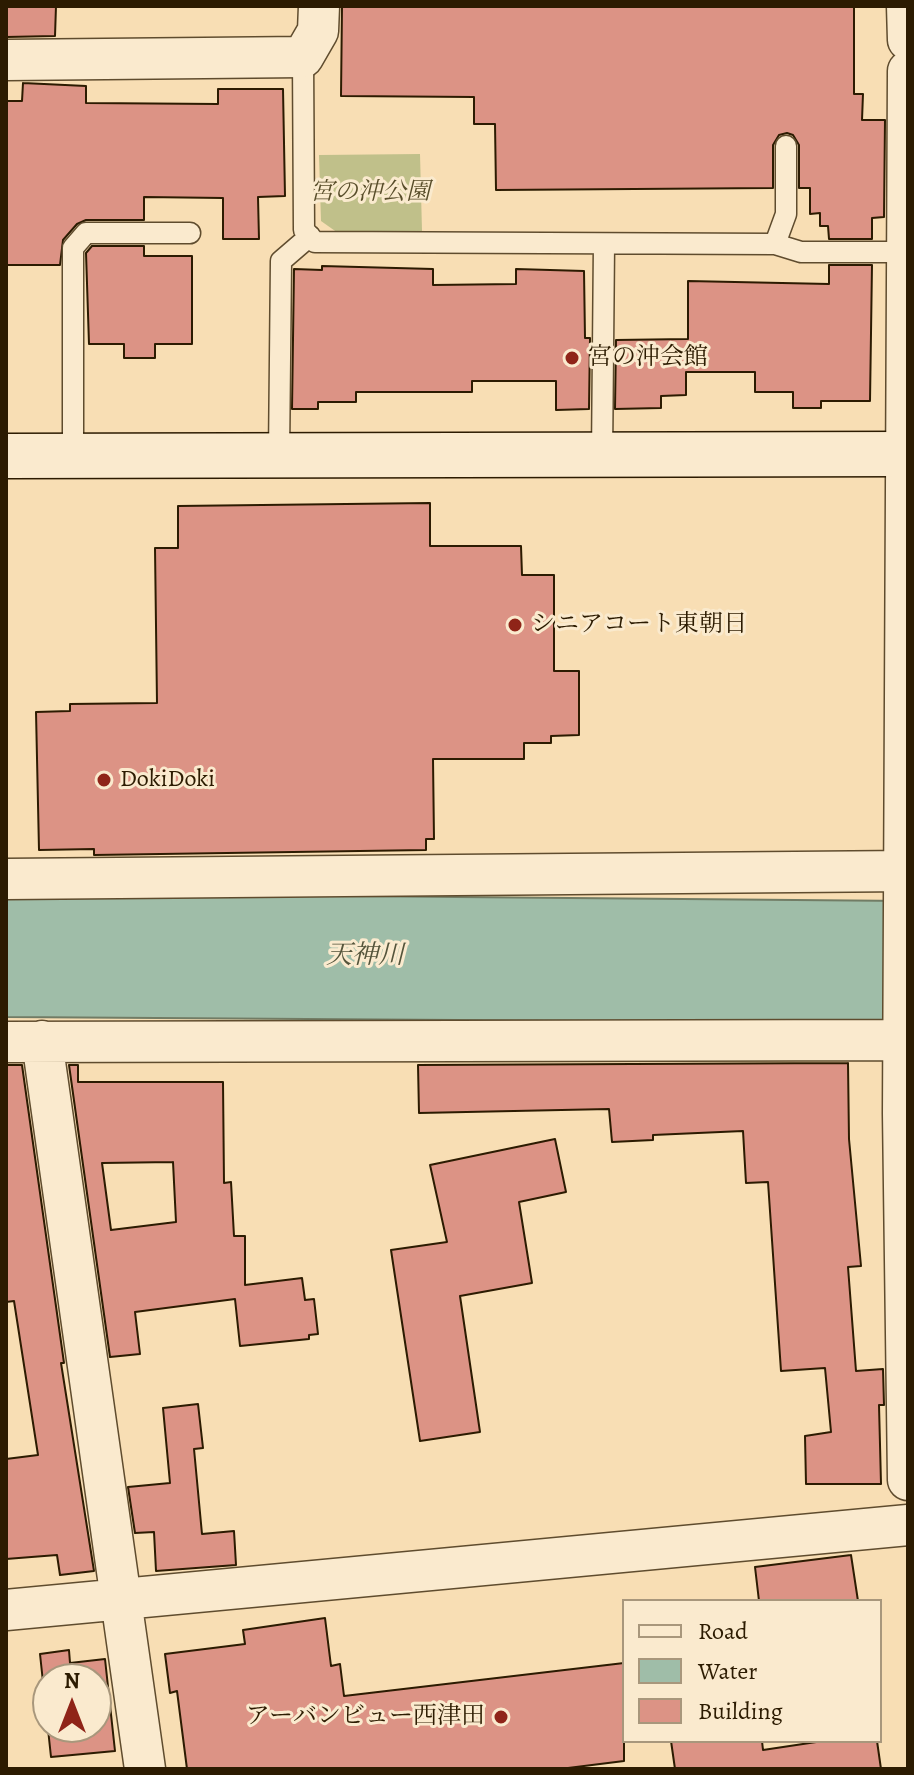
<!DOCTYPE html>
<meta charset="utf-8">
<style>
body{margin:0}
#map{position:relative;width:914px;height:1775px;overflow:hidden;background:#f8deb4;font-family:Alegreya,serif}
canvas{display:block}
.frame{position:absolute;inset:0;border:8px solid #2c1b01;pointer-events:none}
.legend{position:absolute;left:622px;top:1599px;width:260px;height:144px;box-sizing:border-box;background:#faeace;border:2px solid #a8977c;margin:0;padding:10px 14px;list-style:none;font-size:24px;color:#2c1b01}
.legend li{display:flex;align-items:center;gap:16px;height:40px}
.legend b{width:40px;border:2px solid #a8977c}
.north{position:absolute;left:32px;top:1663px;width:80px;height:80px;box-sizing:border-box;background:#faeace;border:2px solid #a8977c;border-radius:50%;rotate:0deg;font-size:22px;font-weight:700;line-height:32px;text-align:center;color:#2c1b01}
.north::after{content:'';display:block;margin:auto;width:28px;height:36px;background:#8f2418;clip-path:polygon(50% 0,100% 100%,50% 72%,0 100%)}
</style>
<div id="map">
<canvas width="914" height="1775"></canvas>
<div class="frame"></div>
<ul class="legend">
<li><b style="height:10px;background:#faeace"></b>Road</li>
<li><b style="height:22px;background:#9fbda8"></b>Water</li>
<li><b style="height:22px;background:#dc9385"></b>Building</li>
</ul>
<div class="north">N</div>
</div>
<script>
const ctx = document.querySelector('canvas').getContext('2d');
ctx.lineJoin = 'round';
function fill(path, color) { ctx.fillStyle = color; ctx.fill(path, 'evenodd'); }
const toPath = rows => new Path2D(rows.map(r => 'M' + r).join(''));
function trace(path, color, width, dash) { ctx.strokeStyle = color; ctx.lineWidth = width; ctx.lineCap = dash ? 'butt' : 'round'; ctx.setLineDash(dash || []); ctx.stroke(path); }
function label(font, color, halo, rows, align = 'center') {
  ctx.font = font + ' Alegreya,"Noto Serif JP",serif'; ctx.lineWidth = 6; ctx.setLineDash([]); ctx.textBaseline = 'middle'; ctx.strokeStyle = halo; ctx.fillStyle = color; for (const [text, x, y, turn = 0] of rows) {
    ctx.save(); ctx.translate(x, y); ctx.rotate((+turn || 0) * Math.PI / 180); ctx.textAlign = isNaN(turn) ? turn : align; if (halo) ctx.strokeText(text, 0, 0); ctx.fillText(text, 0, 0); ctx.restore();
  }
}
const green = toPath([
 [420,154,422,231,338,233,321,221,319,155]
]);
const water = toPath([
 [6,893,908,901,908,1023,6,1017,6,893]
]);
const building = toPath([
 [6,6,56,6,55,36,6,37,6,6],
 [342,6,854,6,854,94,863,94,862,120,885,120,884,217,872,218,872,239,829,239,828,226,820,226,820,213,810,214,810,188,799,188,799,145,793,135,787,133,779,135,773,145,773,188,496,190,495,124,474,124,474,97,341,96,342,6],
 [23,83,86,86,86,103,218,104,218,89,283,89,285,196,258,197,259,239,223,239,223,198,144,197,144,220,86,220,77,224,63,240,60,265,6,265,6,101,22,101,23,83],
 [92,246,144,246,144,256,192,256,192,344,155,344,155,358,124,358,124,344,89,344,86,253,92,246],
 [829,265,872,265,870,401,821,401,821,408,793,408,793,392,755,392,755,372,686,372,686,395,661,396,661,408,615,409,616,340,688,339,688,281,829,284,829,265],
 [322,266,433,269,433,285,516,284,516,269,584,271,585,338,590,338,589,409,556,410,556,381,472,381,472,392,356,392,356,402,318,402,318,409,292,409,294,269,322,270,322,266],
 [430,503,430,546,521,546,522,575,554,575,554,671,579,671,579,735,551,736,551,743,524,743,524,759,433,759,434,839,426,839,426,850,94,855,94,849,39,850,36,712,70,711,70,704,157,703,155,548,178,548,178,506,430,503],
 [848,1063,849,1139,861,1266,848,1267,856,1371,883,1369,884,1405,879,1405,881,1484,806,1484,805,1436,831,1432,825,1368,781,1371,768,1182,746,1183,743,1131,653,1135,653,1140,612,1142,609,1109,419,1113,418,1065,848,1063],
 [6,1065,22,1065,64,1363,61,1363,94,1571,60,1575,57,1555,6,1559,6,1459,38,1455,14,1301,6,1302,6,1065],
 [69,1065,78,1065,78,1082,223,1082,224,1183,231,1182,234,1236,245,1236,245,1285,302,1278,305,1300,314,1299,318,1334,309,1335,309,1339,240,1346,235,1299,135,1312,140,1354,110,1357,69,1065],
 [173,1162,176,1222,111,1230,102,1163,173,1162],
 [555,1139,566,1192,519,1202,532,1283,460,1296,480,1432,420,1441,391,1250,447,1242,430,1165,555,1139],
 [198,1404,203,1448,194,1449,202,1534,234,1531,236,1565,156,1571,154,1532,135,1533,128,1487,170,1483,163,1408,198,1404],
 [851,1555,858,1601,759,1601,755,1567,851,1555],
 [325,1618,331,1666,340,1664,344,1696,624,1663,624,1761,560,1769,187,1769,177,1691,170,1693,165,1654,245,1644,243,1630,325,1618],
 [69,1650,70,1663,105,1659,115,1751,51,1757,40,1654,69,1650],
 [48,1679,96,1679,96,1727,48,1727,48,1679],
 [671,1741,762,1741,763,1750,823,1741,877,1741,881,1769,675,1769,671,1741]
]);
const lane = toPath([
 [303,57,304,230,315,242,775,244,801,252,906,252],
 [775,244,786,214,786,146],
 [73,456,73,248,86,233,190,233],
 [279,456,281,261,310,236],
 [602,456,604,244]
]);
const street = toPath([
 [907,6,908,40],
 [6,60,303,57,318,31,319,6],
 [908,71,903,1113,908,1480],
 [6,879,908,871],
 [42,1041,145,1769],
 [6,1042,908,1040],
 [6,1610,908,1525]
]);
const secondary = toPath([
 [6,456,908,454]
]);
const markers = [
 [572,358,8,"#8f2418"],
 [515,625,8,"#8f2418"],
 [104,780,8,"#8f2418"],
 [501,1717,8,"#8f2418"]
];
const parkNames = [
 ["宮の沖公園",370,193]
];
const poiNames = [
 ["宮の沖会館",588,358],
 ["シニアコート東朝日",531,625],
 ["DokiDoki",120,780],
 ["アーバンビュー西津田",485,1717,"right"]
];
const waterNames = [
 ["天神川",365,957]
];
fill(green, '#c0c08a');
fill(water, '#9fbda8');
trace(water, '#717c65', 2);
fill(building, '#dc9385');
trace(building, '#2c1b01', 2);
trace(lane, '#5f4c2e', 23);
trace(street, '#5f4c2e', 43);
trace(secondary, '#2c1b01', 47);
trace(lane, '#faeace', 20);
trace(street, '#faeace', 40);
trace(secondary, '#faeace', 44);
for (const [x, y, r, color] of markers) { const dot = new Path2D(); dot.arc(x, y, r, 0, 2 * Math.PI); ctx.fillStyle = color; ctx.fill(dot); trace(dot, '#faeace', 3); }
label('italic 24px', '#584d2a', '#faeace', parkNames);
label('24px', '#2c1b01', '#faeace', poiNames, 'left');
label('italic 26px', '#54543b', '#faeace', waterNames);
</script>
